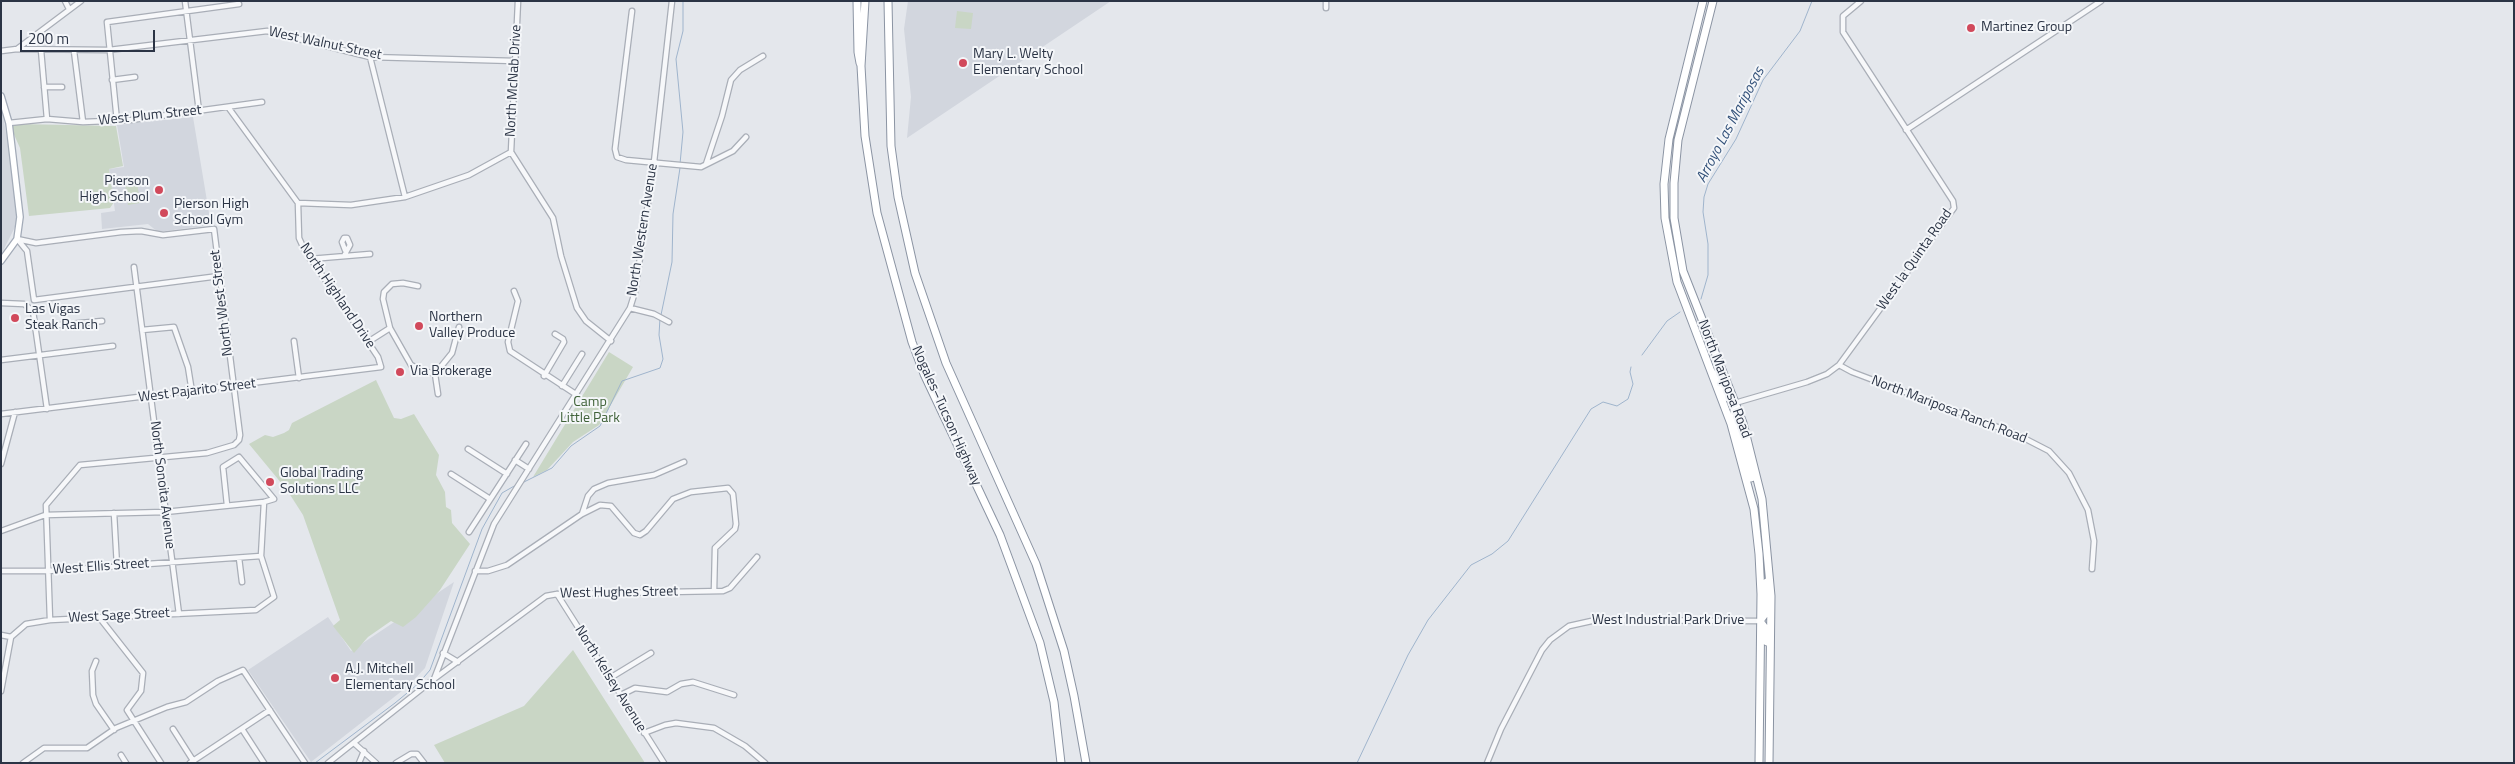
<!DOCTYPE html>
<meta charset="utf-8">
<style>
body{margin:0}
#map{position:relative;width:2515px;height:764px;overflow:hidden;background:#e4e7ec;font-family:"Titillium Web",sans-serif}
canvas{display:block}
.frame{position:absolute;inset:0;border:2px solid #2b3445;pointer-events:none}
.scale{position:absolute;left:20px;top:30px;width:135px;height:22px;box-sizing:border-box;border:2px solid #2b3445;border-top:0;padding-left:6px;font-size:15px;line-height:18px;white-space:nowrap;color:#2b3445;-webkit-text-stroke:4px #f4f6f9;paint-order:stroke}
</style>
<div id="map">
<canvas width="2515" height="764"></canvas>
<div class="frame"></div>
<div class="scale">200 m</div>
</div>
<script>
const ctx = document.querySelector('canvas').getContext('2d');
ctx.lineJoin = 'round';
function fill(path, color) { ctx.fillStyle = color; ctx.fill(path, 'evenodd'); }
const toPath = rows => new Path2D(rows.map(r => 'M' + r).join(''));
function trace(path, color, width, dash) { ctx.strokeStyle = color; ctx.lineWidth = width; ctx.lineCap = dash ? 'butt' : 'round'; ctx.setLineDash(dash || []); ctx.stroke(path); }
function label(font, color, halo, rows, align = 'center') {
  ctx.font = font + ' "Titillium Web",sans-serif'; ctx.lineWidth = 4; ctx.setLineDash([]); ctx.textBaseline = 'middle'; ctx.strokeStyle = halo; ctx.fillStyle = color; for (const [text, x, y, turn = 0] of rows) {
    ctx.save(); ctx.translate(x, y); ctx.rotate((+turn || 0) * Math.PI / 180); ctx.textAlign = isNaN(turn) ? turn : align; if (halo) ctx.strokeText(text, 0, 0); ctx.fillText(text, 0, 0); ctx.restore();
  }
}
const built = toPath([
 [908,1,1111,1,907,138,911,97,904,29],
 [1,104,16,191,16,225,1,255],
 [193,117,211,225,158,232,148,224,102,229,101,213,115,211,109,169,124,167,117,125],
 [454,582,425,668,407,687,311,762,248,670,328,617,351,651]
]);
const green = toPath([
 [957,11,973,13,971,29,955,28],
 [18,124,116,126,123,166,109,169,114,202,110,208,29,216,20,148,12,130,13,126],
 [137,182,140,203,128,205,125,184],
 [609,352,633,367,605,415,599,425,573,442,547,470,533,477],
 [376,380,394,418,401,419,414,414,439,455,436,475,445,492,446,507,451,510,452,523,470,544,440,590,416,617,403,627,391,621,368,637,354,653,333,626,340,620,303,515,287,490,249,444,265,435,273,437,284,433,289,430,292,423],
 [573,650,645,763,445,763,434,745,524,706]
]);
const stream = toPath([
 [680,164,683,132,676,59,683,31,683,1],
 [1701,299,1708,275,1708,244,1703,212,1704,197,1708,184,1736,139,1763,80,1800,31,1812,1],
 [661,315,672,262,673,214,680,168],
 [1642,355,1667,321,1680,312],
 [522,483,552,468,571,446,600,426,622,381,660,368,663,359,659,335,660,318],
 [315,763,395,703,418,684,430,670,482,529,502,493,516,485],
 [1357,763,1408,655,1428,620,1471,565,1492,554,1508,541,1591,409,1603,402,1617,406,1628,399,1633,384,1630,372,1631,367]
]);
const minor = toPath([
 [65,1,69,9],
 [185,1,199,111],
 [518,1,511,152,553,218,561,256,577,308,586,321,611,341],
 [1326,1,1326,8],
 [632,11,615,149,617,157,626,160,701,167,733,151,746,137],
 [17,49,109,50,267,31,370,57,515,61],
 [41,50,47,119],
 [1,51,17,49,81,1],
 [74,51,83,122],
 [370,57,405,197],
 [112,80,135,77],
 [44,87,62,87],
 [117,121,107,22,239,4],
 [9,123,47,119,83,122,131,120,262,102],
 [1906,130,2101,1],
 [706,164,722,116,731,80,740,70,763,56],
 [298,203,351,205,405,197,469,175,511,152],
 [17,239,36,243,121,232,141,231,163,235,214,229,240,435,239,440,234,445,207,453,80,465,46,505,50,620],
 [18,240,27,251,34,300,219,276],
 [344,256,350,245,347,238,344,238,342,242,345,250],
 [310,259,370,254],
 [134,267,179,614],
 [418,286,403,283,392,284,384,292,383,299,390,328,411,365,421,370,435,374,452,353,459,327],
 [514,291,518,301,508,342,510,351,577,395],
 [1,303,24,304,33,311,47,409],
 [630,308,654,314,669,322],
 [37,327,102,321],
 [142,330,174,327,188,367,192,392],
 [294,341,299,378],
 [368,342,390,328],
 [1,360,113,346],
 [1839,365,1852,372,2016,434,2049,451,2069,473,2088,510,2094,541,2092,569],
 [435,374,438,394],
 [544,376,564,342,563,339,555,334],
 [562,386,582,354],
 [1735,403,1807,382,1827,374,1839,365,1954,208,1953,201,1843,32,1843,16,1861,1],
 [1,414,381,367,378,357,368,342,304,249,299,238,298,203,228,107],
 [468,449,507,474],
 [515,460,529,469],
 [1,464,15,412],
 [451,474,490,499],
 [114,513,117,566],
 [582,514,600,505,611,506,634,533,640,535,646,531,673,499,691,492,728,488,733,494,736,524,735,529,715,548,714,591],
 [1,531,45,515,165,512,264,502,274,499,239,457,223,467,227,505],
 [469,532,526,444],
 [239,558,242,582],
 [1,571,48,571,261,556],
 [475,571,488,571,507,565,582,514,588,496,594,489,608,483,654,475,684,462],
 [557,594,664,763],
 [99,617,143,673,141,691,127,710,161,763],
 [1,635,11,637,26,624,50,620,256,610,274,597,261,556,264,502],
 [443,653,458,662],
 [96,661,92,671,93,695,96,704,114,730],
 [610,678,651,653],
 [434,679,494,524,630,308,635,292,654,162,672,1],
 [1,691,11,637],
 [621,695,635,688,667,692,681,684,693,682,734,695],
 [173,729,194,762],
 [242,729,264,763],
 [644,733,665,725,676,723,714,728,745,746,765,763],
 [355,744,376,763],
 [121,755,126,763],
 [23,763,44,748,87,748,116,728,167,707,186,702,218,681,243,670,305,763],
 [190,763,270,710],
 [328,763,434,679,546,596,557,594,723,591,730,588,757,557],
 [359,763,364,751],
 [396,763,411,754,417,754,424,763],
 [1487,763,1501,729,1542,650,1550,640,1569,626,1596,620,1760,621]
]);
const major = toPath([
 [1,96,9,123,20,217,17,239,1,261]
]);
const highway = toPath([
 [857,1,858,52,860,63],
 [865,1,861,66,865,136,877,213,912,342,924,374,1000,535,1040,643,1054,702,1061,763],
 [888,1,891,146,898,197,915,273,946,363,1036,564,1064,651,1074,696,1086,763],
 [1703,1,1669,139,1664,184,1665,218,1677,282,1731,424,1754,509,1759,554,1761,594,1759,763],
 [1713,1,1678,140,1674,183,1674,218,1683,271,1743,423,1762,499,1771,596,1769,763],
 [1717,373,1727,397,1735,403],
 [1734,404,1734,412,1751,478],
 [1767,582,1765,614,1760,621,1765,628,1767,642]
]);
const markers = [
 [1971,28,5,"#d1495b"],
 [963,63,5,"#d1495b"],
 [159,190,5,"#d1495b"],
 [164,213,5,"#d1495b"],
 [15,318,5,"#d1495b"],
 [419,326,5,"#d1495b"],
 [400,372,5,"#d1495b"],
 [270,482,5,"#d1495b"],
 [335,678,5,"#d1495b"]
];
const poiNames = [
 ["Martinez Group",1981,28],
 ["Mary L. Welty",973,55],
 ["Elementary School",973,71],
 ["Pierson",149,182,"right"],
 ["High School",149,198,"right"],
 ["Pierson High",174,205],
 ["School Gym",174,221],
 ["Las Vigas",25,310],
 ["Steak Ranch",25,326],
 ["Northern",429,318],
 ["Valley Produce",429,334],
 ["Via Brokerage",410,372],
 ["Global Trading",280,474],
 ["Solutions LLC",280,490],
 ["A.J. Mitchell",345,670],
 ["Elementary School",345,686]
];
const streetNames = [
 ["West Walnut Street",325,44,12],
 ["North McNab Drive",514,81,-87],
 ["West Plum Street",150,116,-6],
 ["North Western Avenue",643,230,-81],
 ["West la Quinta Road",1915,260,-55],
 ["North Highland Drive",337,296,56],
 ["North West Street",222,303,-97],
 ["North Mariposa Road",1724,379,69],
 ["West Pajarito Street",197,391,-7],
 ["North Mariposa Ranch Road",1949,410,21],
 ["Nogales–Tucson Highway",946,416,66],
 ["North Sonoita Avenue",162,485,83],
 ["West Ellis Street",101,567,-4],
 ["West Hughes Street",619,593,-1],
 ["West Sage Street",119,616,-3],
 ["West Industrial Park Drive",1668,621],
 ["North Kelsey Avenue",610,679,58]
];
const parkNames = [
 ["Camp",590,403],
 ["Little Park",590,419]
];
const waterNames = [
 ["Arroyo Las Mariposas",1731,125,-62]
];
fill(built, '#d2d6de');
fill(green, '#c9d6c5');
trace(stream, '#9fb4cc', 1);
trace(minor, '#a9aeb7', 7);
trace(major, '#a3abb8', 8);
trace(highway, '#8b94a3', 9);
trace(minor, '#f7f8fa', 4.5);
trace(major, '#fff', 5.5);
trace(highway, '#fff', 7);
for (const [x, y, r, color] of markers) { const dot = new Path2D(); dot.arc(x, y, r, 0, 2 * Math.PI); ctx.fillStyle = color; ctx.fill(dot); trace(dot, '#f4f6f9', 2); }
label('14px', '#2b3445', '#f4f6f9', poiNames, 'left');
label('14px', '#2b3445', '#f4f6f9', streetNames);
label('14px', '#3f6138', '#f4f6f9', parkNames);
label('italic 15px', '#34527a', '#f4f6f9', waterNames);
</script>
